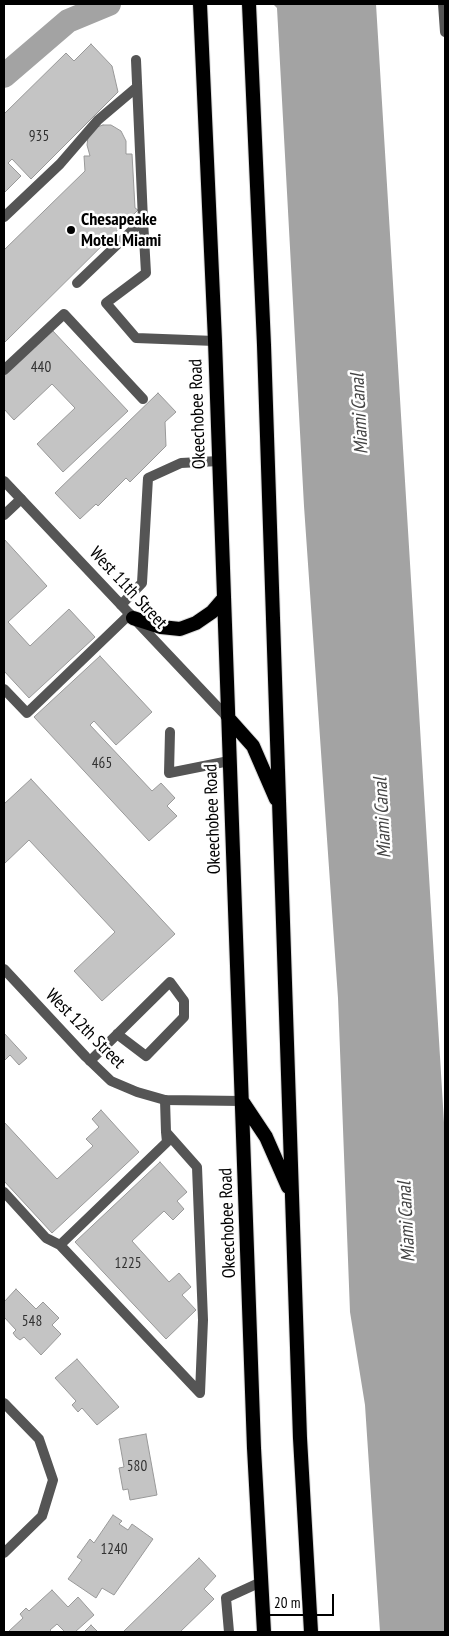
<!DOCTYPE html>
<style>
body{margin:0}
#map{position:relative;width:449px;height:1636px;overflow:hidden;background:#fff;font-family:"PT Sans Narrow",sans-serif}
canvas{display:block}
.frame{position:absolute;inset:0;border:5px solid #000;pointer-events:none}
.scale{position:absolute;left:266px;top:1594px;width:68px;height:22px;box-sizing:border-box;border:2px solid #000;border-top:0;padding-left:6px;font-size:15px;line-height:18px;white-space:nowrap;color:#000;-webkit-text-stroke:4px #fff;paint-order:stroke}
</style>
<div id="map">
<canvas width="449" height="1636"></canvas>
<div class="frame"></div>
<div class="scale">20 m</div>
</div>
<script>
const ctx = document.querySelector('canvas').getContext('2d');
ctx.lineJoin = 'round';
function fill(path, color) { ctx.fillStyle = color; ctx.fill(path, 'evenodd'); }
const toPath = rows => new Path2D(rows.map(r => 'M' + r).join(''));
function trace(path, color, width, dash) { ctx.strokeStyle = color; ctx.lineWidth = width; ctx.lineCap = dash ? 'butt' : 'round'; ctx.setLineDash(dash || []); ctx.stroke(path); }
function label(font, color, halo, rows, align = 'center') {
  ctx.font = font + ' "PT Sans Narrow",sans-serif'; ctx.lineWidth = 5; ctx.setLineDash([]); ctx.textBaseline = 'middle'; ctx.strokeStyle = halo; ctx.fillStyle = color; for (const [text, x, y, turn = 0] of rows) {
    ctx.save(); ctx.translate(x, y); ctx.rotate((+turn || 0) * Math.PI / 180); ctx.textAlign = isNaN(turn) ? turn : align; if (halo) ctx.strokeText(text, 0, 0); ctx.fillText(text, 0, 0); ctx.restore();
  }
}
const water = toPath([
 [273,4,376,4,445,1139,445,1632,380,1632,365,1405,350,1312,338,998,304,506,277,8]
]);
const canal = toPath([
 [4,76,68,21,109,4]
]);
const building = toPath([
 [91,44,112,66,118,92,31,179,12,159,8,163,21,176,4,193,4,114,66,53,74,61,91,44],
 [103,125,111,125,121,131,126,141,126,154,132,154,135,208,138,210,4,343,4,250,85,171,84,156,90,156,87,145,88,137,97,127,103,125],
 [52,330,128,411,63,472,37,444,75,408,52,384,14,420,4,409,4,375,52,330],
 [158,393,176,412,165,422,166,446,130,482,126,478,98,506,96,504,80,519,55,493,158,393],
 [4,539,47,586,8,622,30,646,69,609,95,637,29,698,4,671,4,539],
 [100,656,152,712,116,745,94,721,90,725,152,791,161,783,175,798,167,806,177,816,149,841,34,717,100,656],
 [31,779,175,934,102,1001,74,971,115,932,29,840,4,864,4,804,31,779],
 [4,1033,27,1058,19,1065,10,1055,4,1061,4,1033],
 [101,1110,139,1152,52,1233,4,1181,4,1122,57,1179,93,1146,86,1139,99,1127,92,1119,101,1110],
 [160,1162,187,1192,177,1201,184,1209,173,1220,164,1211,132,1241,169,1282,179,1273,191,1287,182,1295,196,1310,166,1339,75,1242,160,1162],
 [16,1289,36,1309,43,1302,59,1318,52,1325,61,1334,41,1355,24,1337,20,1340,16,1337,13,1333,16,1330,4,1317,4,1302,16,1289],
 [77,1359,119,1407,97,1425,82,1408,78,1412,72,1405,76,1401,55,1378,77,1359],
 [146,1434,157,1495,130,1500,128,1489,123,1490,119,1468,124,1467,119,1439,146,1434],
 [113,1515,122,1521,119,1524,128,1530,132,1524,153,1539,114,1595,102,1588,96,1598,68,1579,82,1560,77,1557,90,1539,94,1543,113,1515],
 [199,1558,216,1576,204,1589,214,1599,180,1632,123,1632,199,1558],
 [52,1590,68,1607,78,1597,94,1615,75,1632,65,1632,57,1624,50,1630,52,1632,8,1632,23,1618,20,1614,26,1608,29,1611,52,1590],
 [91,1625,98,1632,84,1632,91,1625]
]);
const service = toPath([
 [136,60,143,220],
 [4,217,60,164,98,120,137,87],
 [77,283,143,220,146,273,106,303,136,338,215,341],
 [4,370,64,314,143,399],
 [4,515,21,499],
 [121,605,142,583,148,478,181,463,219,461],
 [4,689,27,713,130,614],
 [170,732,169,773,229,761],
 [90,1061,170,982,184,1001,184,1017,146,1056,117,1034],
 [165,1100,166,1132,167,1142,60,1245,200,1393,203,1320,197,1167,166,1132],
 [4,1192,46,1238,60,1245],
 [229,1632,226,1598,261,1582]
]);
const minor = toPath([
 [4,481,228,718],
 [4,969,86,1057,111,1081,137,1092,165,1100,242,1101],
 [4,1403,39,1439,53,1480,42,1516,4,1553]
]);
const tertiary = toPath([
 [443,4,445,32]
]);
const trunk = toPath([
 [200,4,215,341,254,1448,264,1632],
 [249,4,264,345,300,1438,311,1632],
 [133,618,161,627,180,629,196,623,212,612,224,598],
 [228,718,253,746,276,799],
 [242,1101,266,1137,288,1187]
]);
const markers = [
 [71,230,5,"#000"]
];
const numberNames = [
 ["935",39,137],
 ["440",41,368],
 ["465",102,764],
 ["1225",128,1264],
 ["548",32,1322],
 ["580",137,1467],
 ["1240",114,1550]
];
const poiNames = [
 ["Chesapeake",81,220],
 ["Motel Miami",81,241]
];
const streetNames = [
 ["Okeechobee Road",198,414,-92],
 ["West 11th Street",128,588,47],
 ["Okeechobee Road",213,819,-92],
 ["West 12th Street",85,1029,45],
 ["Okeechobee Road",228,1223,-92]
];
const waterNames = [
 ["Miami Canal",360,414,-93],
 ["Miami Canal",383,818,-93],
 ["Miami Canal",407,1222,-93]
];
fill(water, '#a3a3a3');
trace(canal, '#a3a3a3', 24);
fill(building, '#c4c4c4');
trace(building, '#999', 1);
trace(trunk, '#dbdbdb', 16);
trace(service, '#555', 10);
trace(minor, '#555', 10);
trace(tertiary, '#555', 10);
trace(trunk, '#000', 14);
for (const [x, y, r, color] of markers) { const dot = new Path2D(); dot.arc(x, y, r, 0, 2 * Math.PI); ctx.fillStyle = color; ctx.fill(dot); trace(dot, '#fff', 2); }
label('15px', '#313131', null, numberNames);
label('bold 18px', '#000', '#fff', poiNames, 'left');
label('18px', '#000', '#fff', streetNames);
label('italic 19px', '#444', '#fff', waterNames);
</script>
